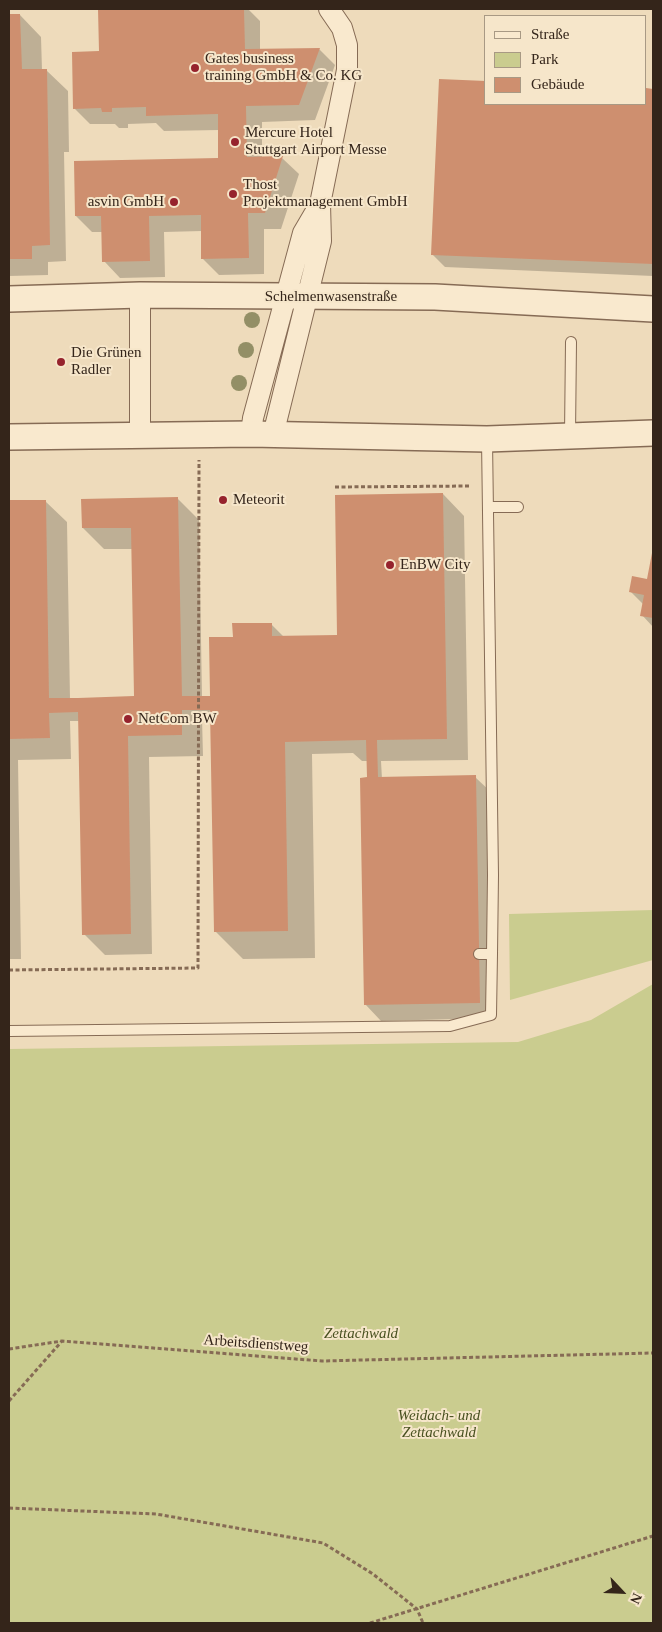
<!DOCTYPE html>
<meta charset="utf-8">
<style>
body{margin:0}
#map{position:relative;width:662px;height:1632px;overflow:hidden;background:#eedbbb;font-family:"Times New Roman",serif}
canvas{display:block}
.frame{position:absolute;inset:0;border:10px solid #34251a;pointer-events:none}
.legend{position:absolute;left:484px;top:15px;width:162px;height:90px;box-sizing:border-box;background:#f6e6ca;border:1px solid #a89984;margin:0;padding:6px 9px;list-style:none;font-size:15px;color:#34251a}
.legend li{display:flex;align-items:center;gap:10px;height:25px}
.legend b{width:25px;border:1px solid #a89984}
.north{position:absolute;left:597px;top:1567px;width:50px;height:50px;-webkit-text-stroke:4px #f6e6ca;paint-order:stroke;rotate:115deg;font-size:14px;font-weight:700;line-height:20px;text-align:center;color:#34251a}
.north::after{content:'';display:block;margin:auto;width:18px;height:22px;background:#34251a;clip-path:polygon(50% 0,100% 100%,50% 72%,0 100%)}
</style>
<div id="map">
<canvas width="662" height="1632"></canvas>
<div class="frame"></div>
<ul class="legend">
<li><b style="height:6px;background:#f9e9ce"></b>Straße</li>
<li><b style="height:14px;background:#cacc8f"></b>Park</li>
<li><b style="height:14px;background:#ce8f6f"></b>Gebäude</li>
</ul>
<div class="north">N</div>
</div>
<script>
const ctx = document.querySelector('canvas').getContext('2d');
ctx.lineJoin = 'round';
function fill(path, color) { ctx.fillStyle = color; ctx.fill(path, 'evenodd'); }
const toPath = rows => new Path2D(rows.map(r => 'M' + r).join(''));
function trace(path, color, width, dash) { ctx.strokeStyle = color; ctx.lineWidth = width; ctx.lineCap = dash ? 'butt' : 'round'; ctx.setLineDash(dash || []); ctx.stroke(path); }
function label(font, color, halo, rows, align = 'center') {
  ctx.font = font + ' "Times New Roman",serif'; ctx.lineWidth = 4; ctx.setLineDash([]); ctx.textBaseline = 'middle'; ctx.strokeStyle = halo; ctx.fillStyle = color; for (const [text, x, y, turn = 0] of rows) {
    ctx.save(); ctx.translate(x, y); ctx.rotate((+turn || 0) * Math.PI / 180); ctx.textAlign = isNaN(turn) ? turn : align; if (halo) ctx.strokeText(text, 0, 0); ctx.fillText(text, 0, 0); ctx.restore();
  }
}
const green = toPath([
 [653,910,653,960,510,1000,509,914],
 [653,984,653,1623,9,1623,9,1049,518,1042,591,1020]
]);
const shadow = toPath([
 [100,9,248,9,260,21,260,50,319,49,335,65,315,120,262,122,262,158,282,158,299,174,281,229,264,229,264,274,219,275,202,258,202,231,164,232,165,277,120,278,104,261,103,232,92,232,76,216,220,159,219,130,164,131,156,123,128,124,128,128,119,128,115,124,90,124,74,108,100,52],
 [20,15,41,37,42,70,46,70,68,91,69,152,64,152,66,261,48,262,48,275,9,276,9,16],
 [646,90,653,90,653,276,445,267,432,254,486,104,646,104],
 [443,494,464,516,468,760,381,761,382,779,475,777,492,793,495,1018,381,1021,365,1004,370,779,367,761,362,761,353,753,312,754,315,958,243,959,215,931,212,718,202,718,203,756,149,757,152,954,105,955,84,934,80,721,70,721,71,759,18,760,21,959,9,959,9,502,45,501,67,522,70,699,135,698,133,549,104,549,83,528,178,499,199,520,202,697,210,697,234,638,271,624,284,637,339,636],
 [653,555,653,627,642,615,644,605,631,592,648,580]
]);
const building = toPath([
 [98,9,244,9,245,49,320,48,299,105,246,106,247,157,283,156,265,213,248,213,249,258,201,259,201,215,149,216,150,261,102,262,101,216,75,216,74,161,218,158,218,114,146,116,146,107,112,108,112,112,102,112,101,108,73,109,72,52,99,51],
 [9,14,20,14,22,69,47,69,50,245,32,246,32,259,9,259],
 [439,79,486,81,486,104,646,104,646,88,653,89,653,264,431,255],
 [443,493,447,739,377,740,378,777,476,775,480,1003,364,1005,360,778,367,777,366,740,285,742,288,931,214,932,210,710,182,710,182,735,128,736,131,934,82,935,78,712,49,713,50,738,9,739,9,500,46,500,49,698,78,698,134,696,131,528,82,528,81,499,178,497,182,696,210,696,209,637,233,637,232,623,272,623,272,636,337,635,335,495],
 [652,553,653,554,653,618,640,616,644,595,629,592,632,576,647,579]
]);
const path = toPath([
 [335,487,471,486],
 [9,970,198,968,199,460],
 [9,1349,62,1341,322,1361,653,1353],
 [9,1401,62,1341],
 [9,1508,156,1514,323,1543,373,1574,417,1609,423,1623],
 [370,1623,653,1536]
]);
const service = toPath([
 [570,435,571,342],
 [488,507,518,507],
 [479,954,492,954,493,875,487,440],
 [9,1031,450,1026,491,1015,492,954]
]);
const minor = toPath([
 [140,295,140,435],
 [251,434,253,418,303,233,320,204],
 [273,435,321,241,320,204,347,70,347,45,342,28,329,9]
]);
const tertiary = toPath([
 [9,299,140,295,435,297,653,309],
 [9,437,251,434,487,439,653,433]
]);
const trees = [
 [252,320],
 [246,350],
 [239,383]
];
const markers = [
 [195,68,5,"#96232d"],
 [235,142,5,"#96232d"],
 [233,194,5,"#96232d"],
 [174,202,5,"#96232d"],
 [61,362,5,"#96232d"],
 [223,500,5,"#96232d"],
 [390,565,5,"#96232d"],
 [128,719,5,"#96232d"]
];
const poiNames = [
 ["Gates business",205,59],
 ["training GmbH & Co. KG",205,76],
 ["Mercure Hotel",245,133],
 ["Stuttgart Airport Messe",245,150],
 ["Thost",243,185],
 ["Projektmanagement GmbH",243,202],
 ["asvin GmbH",164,202,"right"],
 ["Die Grünen",71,353],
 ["Radler",71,370],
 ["Meteorit",233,500],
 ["EnBW City",400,565],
 ["NetCom BW",138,719]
];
const streetNames = [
 ["Schelmenwasenstraße",331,297],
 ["Arbeitsdienstweg",256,1344,4]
];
const parkNames = [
 ["Zettachwald",361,1334],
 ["Weidach- und",439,1416],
 ["Zettachwald",439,1433]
];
fill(green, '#cacc8f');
fill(shadow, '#0003');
fill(building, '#ce8f6f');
trace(service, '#866b55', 12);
trace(minor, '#866b55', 22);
trace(tertiary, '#866b55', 28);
trace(path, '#866b55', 3, [4, 2.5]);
trace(service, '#f9e9ce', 10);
trace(minor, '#f9e9ce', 20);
trace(tertiary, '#f9e9ce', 25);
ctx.fillStyle = '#938f66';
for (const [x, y] of trees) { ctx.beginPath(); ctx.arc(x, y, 8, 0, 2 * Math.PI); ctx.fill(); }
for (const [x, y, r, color] of markers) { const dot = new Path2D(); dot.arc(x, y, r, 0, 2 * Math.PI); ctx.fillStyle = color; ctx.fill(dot); trace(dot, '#f6e6ca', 2); }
label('15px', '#34251a', '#f6e6ca', poiNames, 'left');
label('15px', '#34251a', '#f6e6ca', streetNames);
label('italic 15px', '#495120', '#f6e6ca', parkNames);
</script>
